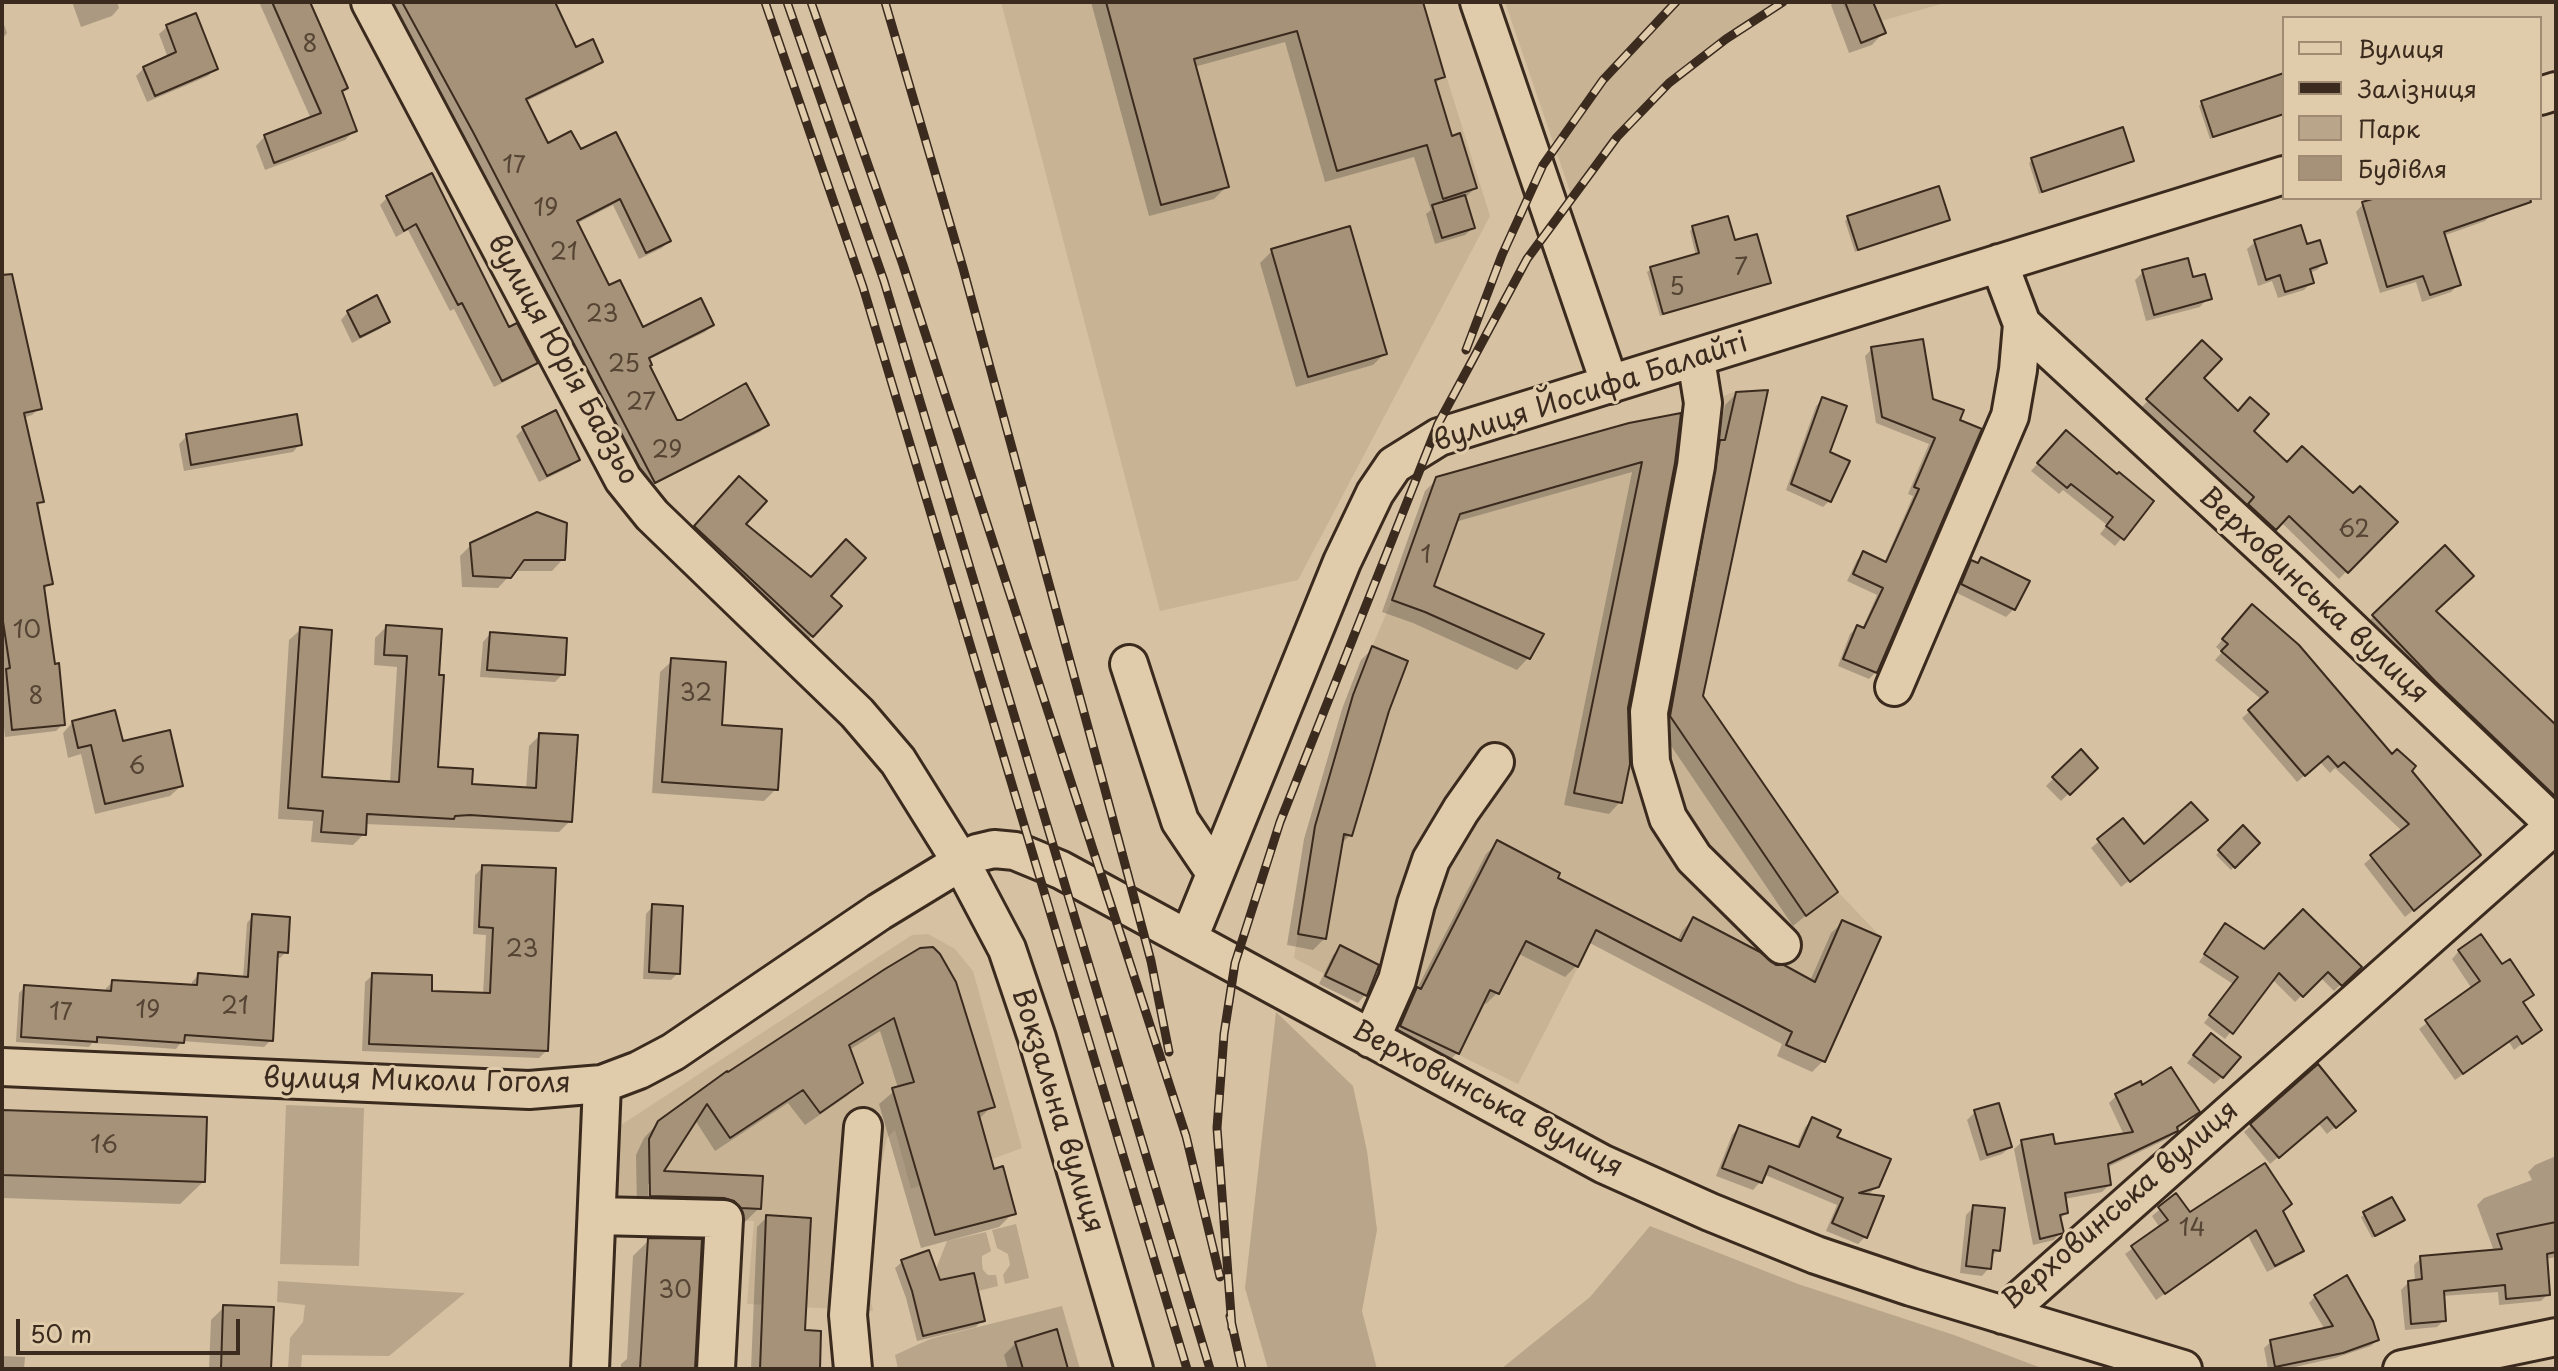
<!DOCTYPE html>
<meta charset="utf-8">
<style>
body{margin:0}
#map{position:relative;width:2558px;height:1371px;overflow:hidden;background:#d6c1a2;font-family:"Playpen Sans",sans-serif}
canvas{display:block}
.frame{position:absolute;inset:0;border:4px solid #3b2a1e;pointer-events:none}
.legend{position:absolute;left:2282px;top:16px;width:260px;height:184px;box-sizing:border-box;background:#e0cbaa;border:2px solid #9e8b72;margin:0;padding:10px 14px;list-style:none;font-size:24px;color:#3b2a1e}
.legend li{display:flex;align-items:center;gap:16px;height:40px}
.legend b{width:40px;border:2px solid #9e8b72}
.scale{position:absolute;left:16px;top:1319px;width:224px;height:36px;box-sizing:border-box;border:4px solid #3b2a1e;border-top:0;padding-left:10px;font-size:24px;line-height:28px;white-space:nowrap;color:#3b2a1e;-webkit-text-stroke:6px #e0cbaa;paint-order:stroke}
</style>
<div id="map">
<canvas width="2558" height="1371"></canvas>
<div class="frame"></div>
<ul class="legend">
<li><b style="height:10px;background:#e0cbaa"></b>Вулиця</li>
<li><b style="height:10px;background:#3b2a1e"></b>Залізниця</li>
<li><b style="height:22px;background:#b9a58a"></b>Парк</li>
<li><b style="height:22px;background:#a69278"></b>Будівля</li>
</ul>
<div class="scale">50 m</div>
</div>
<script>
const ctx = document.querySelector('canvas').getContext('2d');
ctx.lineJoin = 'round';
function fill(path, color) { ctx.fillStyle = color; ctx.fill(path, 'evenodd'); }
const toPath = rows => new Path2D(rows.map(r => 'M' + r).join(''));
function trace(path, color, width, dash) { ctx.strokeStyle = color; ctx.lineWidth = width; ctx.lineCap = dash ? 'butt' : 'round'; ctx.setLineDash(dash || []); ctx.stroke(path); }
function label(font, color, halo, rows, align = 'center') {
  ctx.font = font + ' "Playpen Sans",sans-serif'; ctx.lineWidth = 6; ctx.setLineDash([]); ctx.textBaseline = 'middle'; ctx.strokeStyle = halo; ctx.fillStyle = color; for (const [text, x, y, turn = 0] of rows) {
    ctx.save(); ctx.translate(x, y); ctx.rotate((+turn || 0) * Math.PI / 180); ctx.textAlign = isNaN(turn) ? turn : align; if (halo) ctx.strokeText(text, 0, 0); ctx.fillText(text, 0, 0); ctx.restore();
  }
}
const built = toPath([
 [1001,2,1423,2,1490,216,1298,580,1160,611],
 [1505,2,1783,2,1726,39,1669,83,1617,137,1572,197],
 [1842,2,1948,2,1881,21,1886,33,1861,43],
 [1768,390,1703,695,1838,892,1881,937,1825,1062,1786,1045,1791,1033,1597,930,1518,1084,1400,1026,1405,1016,1294,958,1315,826,1355,687,1392,600,1436,477,1629,423,1684,412,1736,391],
 [928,934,955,949,973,971,1022,1148,911,1189,895,1130,887,1138,862,1258,873,1311,747,1304,754,1221,613,1213,621,1125,912,935]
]);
const green = toPath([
 [1276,1012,1353,1086,1367,1151,1377,1230,1362,1311,1377,1369,1268,1369,1245,1288],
 [286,1105,364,1108,359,1266,280,1264],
 [1016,1224,1029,1278,1005,1284,1003,1275,1010,1265,1008,1254,997,1248,992,1230],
 [1650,1226,1798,1284,1954,1335,2044,1369,1501,1369,1590,1297],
 [986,1232,991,1251,982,1256,982,1263,983,1270,988,1275,996,1275,998,1286,978,1291,973,1273,934,1280,913,1278,936,1269,947,1241],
 [278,1281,465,1293,389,1356,302,1355,301,1369,288,1369,290,1338,303,1322,305,1305,277,1302],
 [1062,1306,1080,1369,1068,1369,1056,1330,1015,1342,1023,1369,898,1369,895,1355,930,1339]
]);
const shadow = toPath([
 [72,2,117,2,119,8,112,16,81,27],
 [259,2,308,2,346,88,340,93,354,131,345,140,265,170,256,146,265,136,311,119],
 [393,2,553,2,575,50,601,61,593,69,525,102,547,146,580,152,669,241,662,248,639,259,613,205,576,224,609,288,642,330,712,325,705,332,648,360,648,366,676,421,767,425,760,432,647,488],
 [1091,2,1421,2,1442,77,1434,85,1450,138,1475,188,1464,199,1473,228,1465,235,1435,244,1426,214,1431,210,1414,157,1325,182,1285,42,1194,67,1227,186,1214,199,1149,216],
 [1834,2,1871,2,1883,33,1872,45,1849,53,1831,5],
 [2,19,7,33,2,39],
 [167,27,216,68,208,76,147,102,136,76,144,68,168,58,159,34],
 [2284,75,2284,115,2210,139,2199,106,2202,102],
 [2032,160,2132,161,2039,194,2029,163],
 [431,176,508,329,535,363,528,370,494,387,454,309,450,311,408,230,396,237,380,205,387,198],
 [2382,198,2487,198,2492,214,2485,221,2443,236,2458,285,2451,292,2422,302,2416,282,2380,293,2356,212,2363,204],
 [1848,218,1948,219,1855,252,1845,221],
 [1693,228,1734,242,1769,282,1765,285,1660,316,1647,272,1651,269,1696,256,1690,231],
 [2255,242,2305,247,2324,263,2317,270,2309,273,2312,282,2304,290,2278,298,2272,281,2258,286,2247,249],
 [1272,251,1385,353,1373,365,1296,387,1260,263],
 [2,264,40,408,32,415,23,418,42,501,36,507,50,583,43,591,63,724,56,731,5,737,2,705],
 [2143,272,2191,279,2207,299,2200,307,2146,321,2135,280],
 [348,312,388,322,380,329,352,343,341,320],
 [2202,343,2201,378,2251,431,2287,464,2395,522,2339,579,2281,522,2267,536,2242,513,2248,506,2141,408],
 [1872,349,1931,400,1961,411,1876,672,1869,679,1838,666,1850,634,1857,627,1862,629,1877,595,1847,581,1857,560,1864,553,1884,563,1913,496,1908,494,1929,444,1876,423,1865,356],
 [1737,393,1701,696,1835,892,1793,926,1659,728,1725,405],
 [1822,400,1829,501,1823,507,1786,490,1816,406],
 [1631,425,1673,463,1626,708,1620,802,1609,814,1564,805,1632,472,1455,522,1432,587,1528,658,1517,670,1413,623,1382,612,1425,491,1437,479],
 [523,429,578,459,570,467,539,482,516,436],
 [187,436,300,444,293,452,184,471,179,444],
 [2058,440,2152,501,2115,546,2100,534,2107,525,2063,490,2059,494,2031,471],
 [732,486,743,525,839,606,805,643,688,535],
 [472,544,563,559,552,571,514,571,498,588,462,587,460,556],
 [1981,559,2014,609,2006,617,1955,592,1964,570,1972,562,1976,564],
 [2434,612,2556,729,2556,788,2533,811,2355,635,2374,616],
 [2244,614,2392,757,2409,771,2471,863,2405,917,2364,864,2402,831,2335,768,2330,773,2320,762,2297,782,2242,718,2262,700,2215,660,2222,652,2216,647],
 [386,627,440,631,436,769,470,786,526,789,529,746,540,735,570,821,559,832,365,824,364,834,353,845,311,842,313,821,278,819,289,640,300,630,320,778,390,783,397,667,374,665,375,638],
 [490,634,563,674,555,682,480,677,483,642],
 [1372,649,1387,710,1350,835,1340,845,1325,938,1313,950,1287,945,1304,839,1342,709,1361,660],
 [672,661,720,727,776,789,764,801,652,793,660,672],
 [73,722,121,744,181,786,170,796,95,814,81,754,68,758,63,733],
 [2080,752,2095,768,2061,801,2046,786],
 [2123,821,2143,847,2198,827,2121,887,2091,848],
 [2243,828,2257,843,2231,870,2216,855],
 [1498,842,1555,879,1677,941,1682,931,1693,919,1775,967,1810,981,1831,933,1843,922,1823,1061,1812,1072,1777,1056,1782,1044,1588,942,1576,966,1565,977,1517,953,1497,993,1486,1004,1482,1002,1457,1053,1446,1064,1391,1037,1406,1000,1417,989,1486,854],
 [483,867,546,1051,539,1058,362,1051,365,982,373,975,430,992,483,995,486,935,473,934,475,875],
 [653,906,678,973,671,980,643,979,646,914],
 [253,916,286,952,280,958,276,958,271,1040,264,1047,182,1041,176,1049,92,1043,89,1047,16,1042,19,993,25,987,106,992,106,988,113,982,192,987,192,982,198,975,243,978,247,923],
 [2225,925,2264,952,2359,967,2334,991,2320,977,2295,1002,2272,979,2225,1039,2204,1023,2233,984,2199,962],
 [1341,947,1377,966,1365,995,1358,1003,1319,984,1333,955],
 [2459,951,2502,967,2531,994,2522,1003,2540,1030,2514,1050,2509,1042,2455,1080,2419,1029,2472,989,2452,959],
 [886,970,992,1106,978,1120,992,1171,1013,1213,999,1227,921,1248,879,1104,898,1088,880,1031,849,1050,861,1082,847,1096,805,1125,788,1103,715,1151,695,1120,660,1173,759,1208,745,1222,637,1210,636,1155,644,1138,659,1122],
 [648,1184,652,1184,653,1206,649,1206],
 [2203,1043,2222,1077,2214,1084,2187,1063],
 [2317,1067,2346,1118,2327,1134,2318,1123,2270,1164,2244,1132],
 [2142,1088,2197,1112,2169,1138,2106,1168,2109,1185,2102,1192,2064,1199,2066,1213,2059,1220,2061,1232,2054,1240,2033,1245,2014,1149,2022,1142,2054,1147,2124,1135,2109,1103,2116,1096],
 [2,1112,203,1182,180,1204,2,1198],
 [1975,1112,2010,1147,2002,1154,1980,1161,1967,1120],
 [1813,1119,1835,1138,1877,1186,1867,1196,1865,1237,1858,1244,1826,1231,1837,1205,1763,1174,1760,1182,1753,1190,1716,1176,1732,1135,1739,1127,1796,1148,1805,1127],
 [2556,1156,2556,1257,2545,1259,2548,1294,2541,1301,2499,1305,2498,1292,2442,1296,2444,1320,2437,1327,2405,1330,2401,1290,2409,1282,2415,1282,2414,1265,2421,1258,2494,1251,2477,1205,2484,1198,2532,1180,2528,1172,2535,1165],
 [2176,1196,2190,1214,2282,1212,2302,1250,2294,1258,2267,1272,2248,1236,2156,1300,2125,1254,2160,1228,2152,1216],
 [2391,1199,2402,1220,2372,1238,2361,1217],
 [1974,1207,1998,1250,1990,1258,1989,1268,1982,1276,1960,1273,1966,1215],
 [767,1217,803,1332,818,1369,751,1369,757,1227],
 [649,1240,693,1369,621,1369,621,1364,627,1359,633,1256],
 [902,1262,939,1283,982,1320,976,1327,917,1341,906,1298,895,1268],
 [2315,1296,2377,1340,2371,1346,2335,1358,2286,1369,2268,1369,2264,1348,2271,1342,2325,1330,2309,1303],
 [224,1307,269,1369,209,1369,211,1320],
 [1016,1343,1066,1369,1008,1369,1004,1355],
 [2,1356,25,1357,24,1369,2,1369]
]);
const building = toPath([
 [272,2,310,2,348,88,342,91,357,131,274,163,264,135,321,113,272,2],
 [402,2,555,2,576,47,593,39,603,62,526,99,548,143,571,131,581,149,616,132,671,241,646,253,620,199,577,221,609,285,620,280,643,327,701,298,714,325,649,358,652,365,650,366,677,420,681,420,746,383,769,425,655,483,473,132,402,2],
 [1106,2,1423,2,1445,77,1435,80,1452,136,1460,133,1477,188,1443,199,1427,145,1337,171,1297,31,1194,59,1229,187,1161,205,1106,2],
 [1845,2,1873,2,1886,33,1861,43,1845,2],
 [196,13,218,69,155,96,143,67,176,52,166,25,196,13],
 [2284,73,2284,114,2213,137,2201,101,2284,73],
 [2123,127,2134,161,2042,192,2031,158,2123,127],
 [432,173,509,327,517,323,538,363,502,381,462,303,458,305,416,224,404,231,386,196,432,173],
 [1939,186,1950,220,1858,250,1847,216,1939,186],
 [1465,195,1475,228,1442,238,1432,205,1465,195],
 [2376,198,2530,198,2531,202,2444,232,2461,285,2430,295,2423,276,2387,287,2362,202,2376,198],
 [1728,216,1735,240,1757,234,1771,283,1663,314,1650,267,1699,253,1692,226,1728,216],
 [2301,225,2307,244,2320,240,2327,263,2310,269,2314,283,2285,292,2280,275,2266,280,2254,240,2301,225],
 [1350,226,1387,354,1308,377,1271,249,1350,226],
 [2188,258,2193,277,2205,274,2212,299,2154,315,2142,270,2188,258],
 [12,274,42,409,24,413,44,502,37,503,53,584,44,586,55,664,59,663,65,725,12,730,6,669,10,668,2,615,2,275,12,274],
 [377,295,390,322,360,337,347,311,377,295],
 [1923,339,1933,399,1964,410,1960,420,1982,429,1877,673,1843,659,1857,625,1864,628,1883,588,1853,574,1863,551,1886,562,1919,489,1914,487,1935,438,1882,417,1871,347,1923,339],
 [2202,340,2222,359,2204,378,2238,411,2250,397,2269,414,2254,431,2287,462,2302,446,2353,493,2360,486,2398,522,2348,573,2289,516,2276,530,2248,504,2254,497,2146,399,2202,340],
 [1768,390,1703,696,1838,892,1806,916,1670,716,1720,440,1725,440,1736,392,1768,390],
 [1822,397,1847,406,1830,452,1850,461,1831,502,1791,484,1822,397],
 [556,410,580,460,547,476,522,427,556,410],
 [1681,413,1675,463,1628,708,1630,764,1622,803,1574,793,1642,462,1460,514,1434,586,1544,634,1530,659,1425,612,1392,600,1436,477,1629,423,1681,413],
 [297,414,302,445,191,465,186,434,297,414],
 [2066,430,2117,474,2119,472,2154,501,2124,540,2106,526,2113,517,2071,484,2067,488,2037,463,2066,430],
 [739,476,767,501,746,524,811,577,846,539,866,558,831,596,842,606,813,637,694,526,739,476],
 [537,512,567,523,565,560,524,560,511,578,473,576,470,543,537,512],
 [2445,545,2474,576,2436,611,2556,725,2556,797,2435,681,2372,615,2445,545],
 [1981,557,2030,581,2015,610,1961,584,1971,560,1978,563,1981,557],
 [2252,604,2299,645,2392,754,2397,749,2416,766,2412,771,2481,855,2414,911,2370,855,2409,824,2344,762,2338,767,2328,756,2305,776,2248,710,2268,692,2221,651,2228,644,2222,639,2252,604],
 [386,625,442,629,439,675,444,675,438,767,473,769,472,784,536,788,539,733,578,735,572,822,470,815,455,816,454,819,367,814,366,835,321,832,323,811,288,808,300,627,332,630,322,777,399,782,407,656,384,655,386,625],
 [490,632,567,638,565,675,487,670,490,632],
 [1372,646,1408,661,1389,711,1352,836,1344,834,1326,939,1298,934,1315,826,1353,695,1372,646],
 [671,658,726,662,722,725,782,729,778,790,662,782,671,658],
 [115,710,123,741,170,730,183,786,105,804,91,745,78,748,72,721,115,710],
 [2081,749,2098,768,2070,795,2052,777,2081,749],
 [2191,802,2208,820,2130,882,2097,839,2123,818,2144,844,2191,802],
 [2243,825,2260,843,2235,868,2218,850,2243,825],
 [1497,840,1560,873,1558,878,1681,941,1693,917,1760,952,1776,965,1784,965,1815,982,1842,920,1881,937,1825,1062,1786,1045,1792,1032,1596,930,1578,967,1526,941,1499,994,1490,990,1459,1054,1400,1026,1417,987,1421,989,1497,840],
 [482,865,556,868,548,1051,369,1044,372,973,432,975,432,991,490,993,493,928,479,927,482,865],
 [652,904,683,906,680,974,649,972,652,904],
 [2303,909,2362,967,2342,986,2328,972,2303,997,2279,973,2233,1034,2209,1015,2238,977,2204,954,2225,923,2264,949,2303,909],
 [252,914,290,917,288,953,278,952,273,1041,185,1035,184,1043,97,1037,97,1042,21,1037,24,985,111,991,112,980,197,985,198,973,248,977,252,914],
 [2481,934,2502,964,2510,959,2534,995,2523,1002,2542,1030,2522,1044,2517,1036,2463,1074,2425,1020,2480,981,2458,950,2481,934],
 [1340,945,1379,965,1367,996,1325,976,1340,945],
 [933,947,940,954,956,982,995,1107,978,1112,994,1169,1003,1166,1016,1214,935,1235,892,1088,914,1082,894,1018,849,1045,863,1083,820,1113,803,1090,730,1138,707,1104,664,1171,763,1176,761,1209,741,1208,734,1201,724,1198,650,1196,649,1139,658,1121,727,1071,728,1072,885,969,920,948,933,947],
 [2211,1033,2241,1057,2223,1078,2193,1055,2211,1033],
 [2318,1064,2356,1111,2336,1128,2327,1117,2279,1158,2250,1124,2318,1064],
 [2171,1067,2200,1112,2177,1127,2178,1131,2108,1164,2111,1185,2065,1193,2068,1213,2060,1215,2064,1233,2040,1239,2021,1140,2053,1134,2055,1144,2133,1132,2115,1094,2141,1081,2142,1085,2171,1067],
 [1999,1103,2012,1147,1987,1155,1974,1110,1999,1103],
 [2,1110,207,1117,205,1182,2,1175,2,1110],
 [1812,1117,1841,1130,1837,1137,1891,1159,1879,1187,1859,1193,1884,1196,1867,1238,1832,1223,1843,1198,1769,1166,1762,1183,1722,1168,1739,1125,1799,1147,1812,1117],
 [2265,1163,2292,1204,2283,1211,2304,1251,2275,1266,2256,1230,2165,1294,2131,1246,2168,1220,2158,1207,2176,1193,2190,1212,2265,1163],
 [2392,1197,2405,1220,2375,1236,2363,1212,2392,1197],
 [1973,1205,2005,1208,2000,1251,1993,1250,1991,1269,1966,1266,1973,1205],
 [766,1215,811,1218,805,1330,821,1331,820,1369,760,1369,766,1215],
 [2556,1222,2556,1252,2547,1254,2550,1295,2506,1299,2505,1285,2444,1291,2446,1321,2411,1324,2408,1281,2422,1279,2420,1256,2502,1249,2497,1234,2556,1222],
 [648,1238,702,1239,695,1369,640,1369,648,1238],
 [929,1250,940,1280,974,1273,985,1321,923,1336,912,1291,901,1260,929,1250],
 [2347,1275,2373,1321,2379,1340,2343,1353,2275,1367,2270,1340,2333,1326,2314,1295,2347,1275],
 [223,1305,274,1307,271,1369,221,1369,223,1305],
 [1057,1329,1068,1369,1023,1369,1015,1342,1057,1329]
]);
const minor = toPath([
 [370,2,623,479,652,515,857,713,898,761,961,862,1007,949,1037,1038,1134,1369],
 [1479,2,1610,385],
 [2540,96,2556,91],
 [1999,263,2022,324,2288,570,2555,825,2003,1315],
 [1696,359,1703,403,1696,466,1649,712,1651,762,1668,818,1694,858,1782,945],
 [1129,664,1180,821,1215,873],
 [1894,687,2010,416,2018,370,2022,324],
 [1189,938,1342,562,1375,493,1394,465,1439,437,2284,175],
 [1371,1039,1397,980,1416,904,1431,860,1461,810,1495,762],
 [2,1067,529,1090,602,1084,639,1070,673,1052,879,912,961,862,977,853,994,849,1015,851,1061,870,1603,1164,1710,1212,1816,1255,1911,1287,2183,1369],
 [597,1216,724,1219,716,1369],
 [590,1369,602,1084],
 [853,1369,848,1315,863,1127],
 [2402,1369,2556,1337]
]);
const rail = toPath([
 [765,2,863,287,1187,1369],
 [787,2,884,281,1210,1369],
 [811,2,903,265,1186,1136,1220,1277],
 [885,2,963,268,1104,786,1151,961,1169,1052],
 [1466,350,1502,255,1543,165,1603,80,1676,2],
 [1230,1316,1242,1369],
 [1232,1328,1217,1128,1224,1034,1235,963,1280,822,1438,424,1527,259,1617,137,1669,83,1726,39,1783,2]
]);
const numberNames = [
 ["8",310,45],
 ["17",514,166],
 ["19",546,209],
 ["21",564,253],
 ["7",1741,268],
 ["5",1677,288],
 ["23",602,315],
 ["25",624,365],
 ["27",641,403],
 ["29",667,451],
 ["62",2354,530],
 ["1",1426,556],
 ["10",27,631],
 ["32",696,694],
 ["8",36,697],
 ["6",137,767],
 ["23",522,950],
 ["21",235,1007],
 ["19",148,1011],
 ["17",61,1013],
 ["16",104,1146],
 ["14",2192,1229],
 ["30",675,1291]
];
const streetNames = [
 ["вулиця Юрія Бадзьо",562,360,61],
 ["вулиця Йосифа Балайті",1591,393,-18],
 ["Верховинська вулиця",2313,596,43],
 ["вулиця Миколи Гоголя",417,1082,1],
 ["Верховинська вулиця",1487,1100,28],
 ["Вокзальна вулиця",1057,1111,73],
 ["Верховинська вулиця",2121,1206,-41]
];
fill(built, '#c8b395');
fill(green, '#b9a58a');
fill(shadow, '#0003');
fill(building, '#a69278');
trace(building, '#3b2a1e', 2);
trace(minor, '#3b2a1e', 42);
trace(minor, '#e0cbaa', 36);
trace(rail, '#3b2a1e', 9);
trace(rail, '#e0cbaa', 6, [18]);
label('24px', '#564434', null, numberNames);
label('28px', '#3b2a1e', '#e0cbaa', streetNames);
</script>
